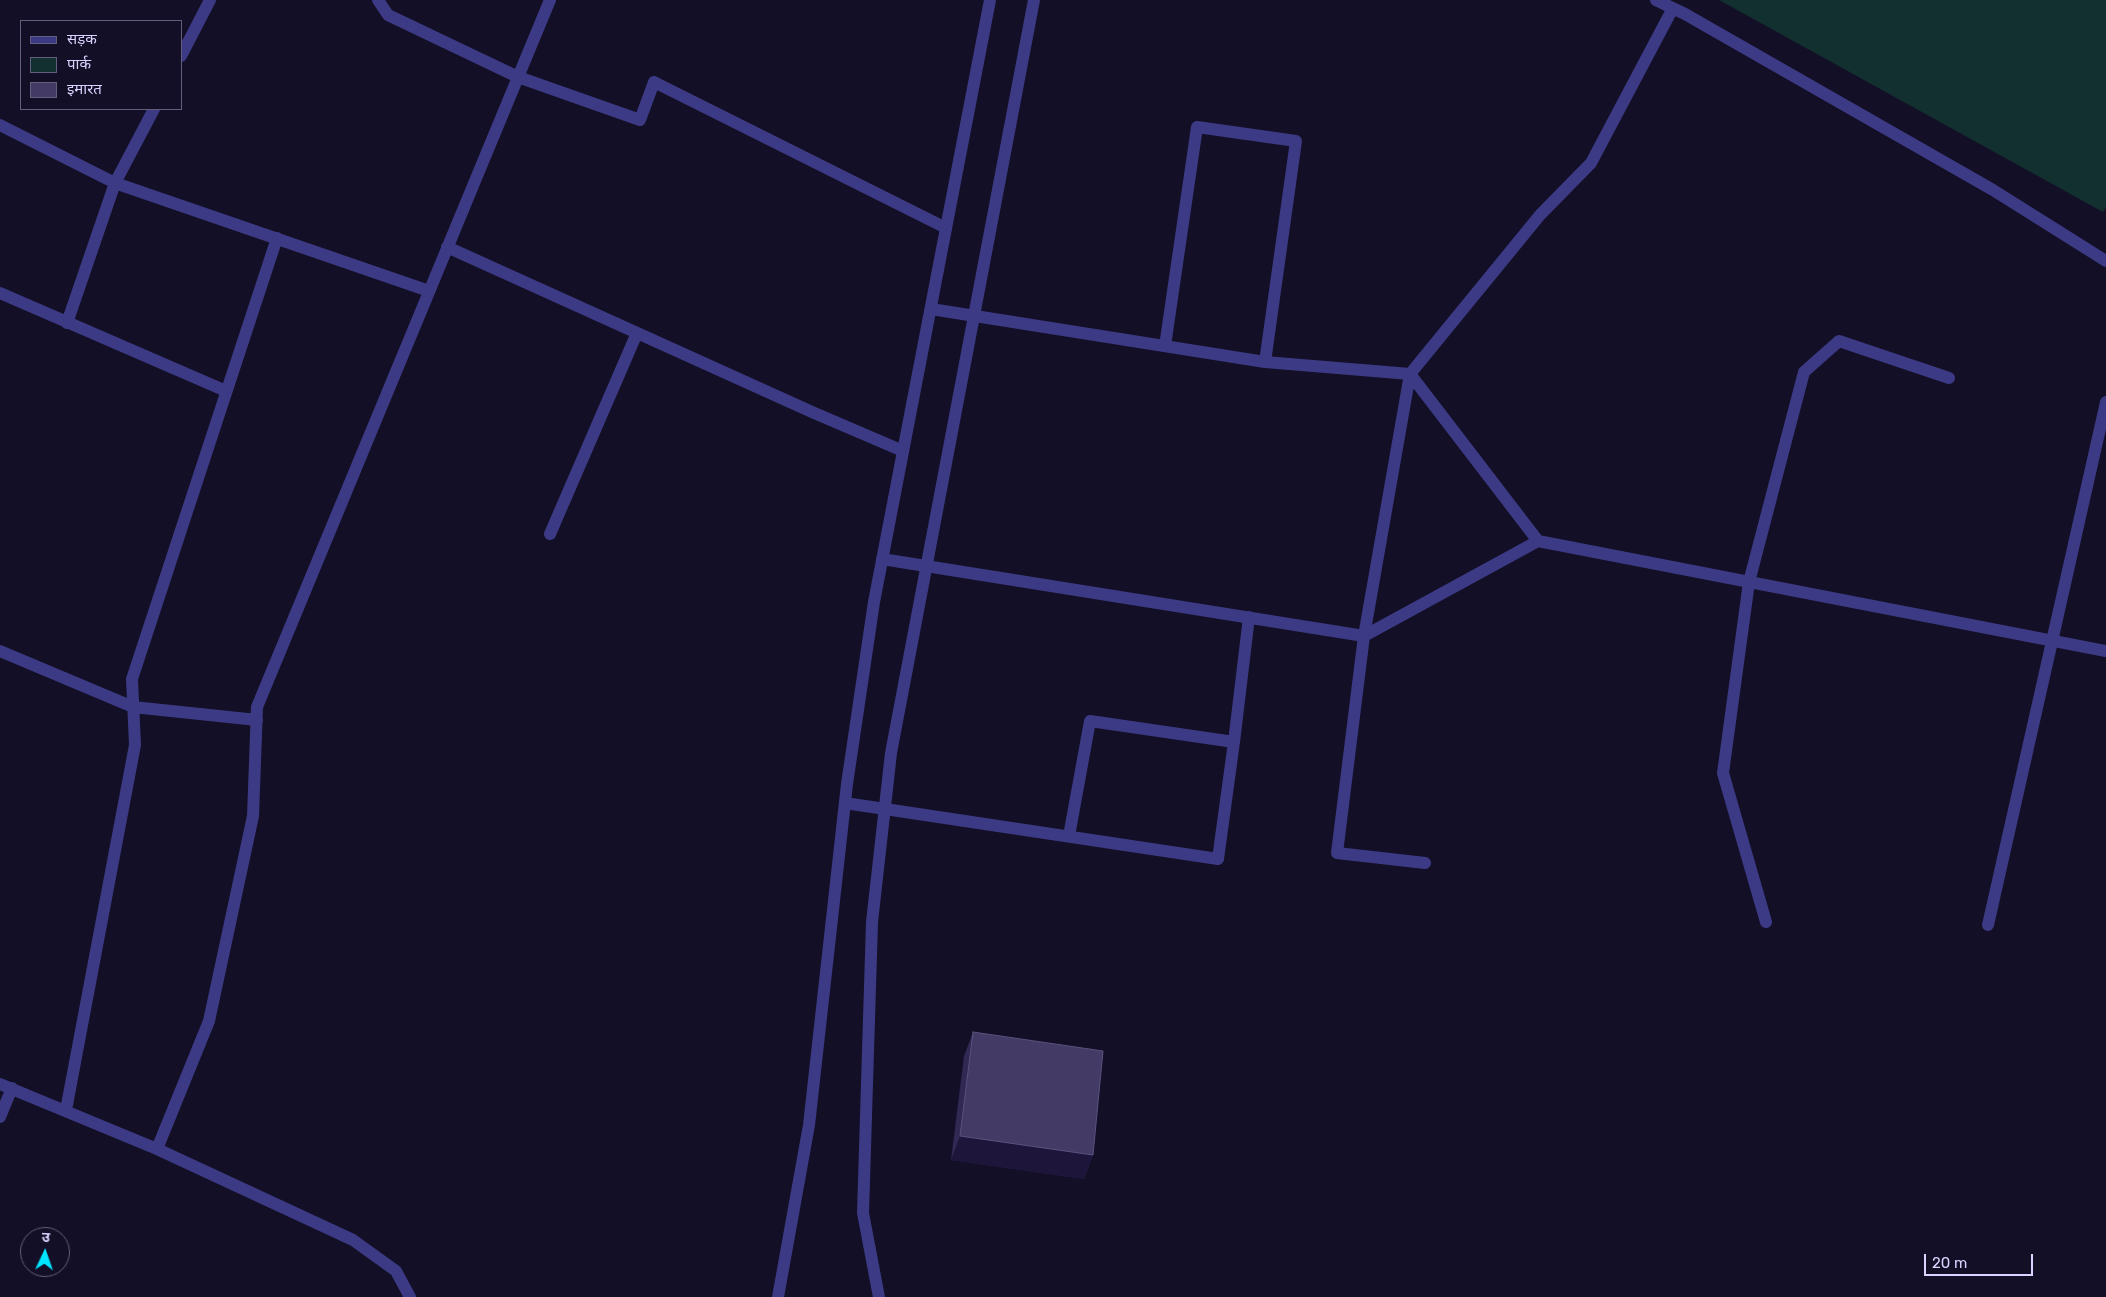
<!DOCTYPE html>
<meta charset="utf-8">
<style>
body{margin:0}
#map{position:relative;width:2106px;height:1297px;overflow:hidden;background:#130f26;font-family:Rubik,"Noto Sans Devanagari",sans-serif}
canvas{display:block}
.legend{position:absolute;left:20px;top:20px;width:162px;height:90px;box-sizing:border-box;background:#130f26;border:1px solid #625e7d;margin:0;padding:6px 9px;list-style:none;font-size:15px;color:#d9d4ff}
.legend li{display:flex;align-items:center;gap:10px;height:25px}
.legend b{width:25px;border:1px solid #625e7d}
.north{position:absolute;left:20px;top:1227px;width:50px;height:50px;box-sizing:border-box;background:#130f26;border:1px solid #625e7d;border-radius:50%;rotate:3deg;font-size:14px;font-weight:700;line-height:20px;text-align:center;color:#d9d4ff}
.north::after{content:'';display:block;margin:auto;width:18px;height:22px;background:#00e5ff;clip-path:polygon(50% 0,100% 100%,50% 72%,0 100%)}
.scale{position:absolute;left:1924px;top:1254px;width:109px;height:22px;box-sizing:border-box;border:2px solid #d9d4ff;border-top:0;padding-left:6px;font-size:15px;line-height:18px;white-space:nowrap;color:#d9d4ff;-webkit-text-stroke:4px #130f26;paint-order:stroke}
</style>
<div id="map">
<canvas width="2106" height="1297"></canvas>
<ul class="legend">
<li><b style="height:6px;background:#3d3a85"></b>सड़क</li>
<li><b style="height:14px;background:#12302f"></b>पार्क</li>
<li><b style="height:14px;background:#433a66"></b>इमारत</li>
</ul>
<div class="north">उ</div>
<div class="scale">20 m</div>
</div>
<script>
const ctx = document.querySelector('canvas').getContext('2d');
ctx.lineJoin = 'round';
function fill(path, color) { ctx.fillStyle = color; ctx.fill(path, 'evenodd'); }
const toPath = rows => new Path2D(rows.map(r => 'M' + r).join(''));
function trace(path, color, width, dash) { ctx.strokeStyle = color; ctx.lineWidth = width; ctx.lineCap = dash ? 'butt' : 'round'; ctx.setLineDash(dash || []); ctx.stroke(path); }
const green = toPath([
 [1719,0,2106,0,2106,207,2103,212]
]);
const service = toPath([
 [378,0,388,15,518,77,640,120,654,82,946,228],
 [181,56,210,0],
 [0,125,115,183,429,291],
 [447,247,812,412,903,451],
 [0,293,226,391],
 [67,323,115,183,154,109],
 [1165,346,1197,127,1296,141,1265,362],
 [550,534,637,333],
 [0,651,133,707,257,720],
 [1766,922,1723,773,1749,582,1804,372,1839,341,1949,378],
 [1988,925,2106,402],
 [0,1084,157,1149,353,1240,396,1271,410,1297],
 [66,1110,135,745,132,679,277,238],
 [0,1117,12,1088],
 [157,1149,209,1021,253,816,257,707,550,0]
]);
const minor = toPath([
 [1656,0,1685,14,1993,190,2106,261],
 [931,309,1265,362,1410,374,1538,541],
 [882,559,1364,636,1538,541,2106,651],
 [1234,742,1249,617],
 [845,803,1218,859,1234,742,1090,721,1069,836],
 [1425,863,1337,853,1364,636,1410,374,1540,215,1591,163,1673,8]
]);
const tertiary = toPath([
 [778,1297,809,1125,847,784,874,602,990,0],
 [879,1297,863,1213,872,922,891,753,1034,0]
]);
const wall = toPath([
 [973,1032,1093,1155,1084,1179,951,1160,964,1056]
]);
const shadedWall = toPath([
 [960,1136,1093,1155,1084,1179,951,1160]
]);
const building = toPath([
 [973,1032,1103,1051,1093,1155,960,1136,973,1032]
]);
fill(green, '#12302f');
trace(service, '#3d3a85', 12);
trace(minor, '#3d3a85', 12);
trace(tertiary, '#3d3a85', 12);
fill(wall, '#312854');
fill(shadedWall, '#1d163a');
fill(building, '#433a66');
trace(building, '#5a527e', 1);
</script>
